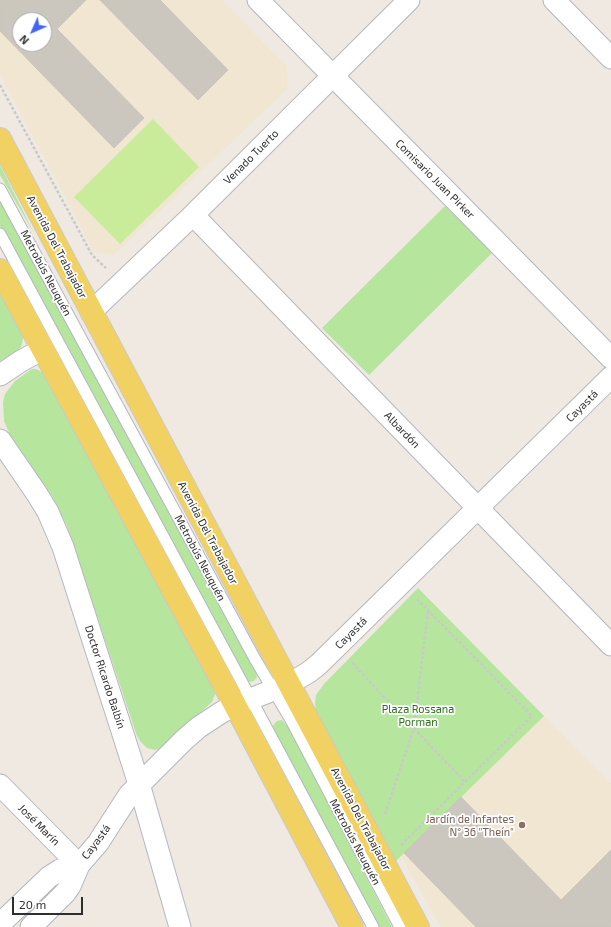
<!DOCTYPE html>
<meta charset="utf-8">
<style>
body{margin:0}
#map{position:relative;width:611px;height:927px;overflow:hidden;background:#efe9e1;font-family:"Exo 2",sans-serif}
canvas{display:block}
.north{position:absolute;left:12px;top:12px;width:40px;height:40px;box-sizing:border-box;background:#fff;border:1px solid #ababab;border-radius:50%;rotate:225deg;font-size:11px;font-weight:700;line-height:16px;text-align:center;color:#2e2e2e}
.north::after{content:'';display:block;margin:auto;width:14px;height:18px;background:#4264fb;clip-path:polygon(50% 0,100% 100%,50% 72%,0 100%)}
.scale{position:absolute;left:12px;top:897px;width:71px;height:18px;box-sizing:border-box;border:2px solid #2e2e2e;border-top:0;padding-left:5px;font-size:12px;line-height:14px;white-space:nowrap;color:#2e2e2e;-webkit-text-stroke:3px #fff;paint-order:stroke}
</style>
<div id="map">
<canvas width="611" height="927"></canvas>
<div class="north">N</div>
<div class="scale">20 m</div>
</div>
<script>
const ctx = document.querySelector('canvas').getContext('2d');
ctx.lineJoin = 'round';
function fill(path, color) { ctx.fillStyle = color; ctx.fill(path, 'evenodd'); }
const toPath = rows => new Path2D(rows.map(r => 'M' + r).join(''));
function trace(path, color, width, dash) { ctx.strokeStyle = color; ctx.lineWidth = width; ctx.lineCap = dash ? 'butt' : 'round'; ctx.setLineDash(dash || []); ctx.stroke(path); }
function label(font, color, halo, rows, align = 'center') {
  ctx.font = font + ' "Exo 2",sans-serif'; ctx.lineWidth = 3.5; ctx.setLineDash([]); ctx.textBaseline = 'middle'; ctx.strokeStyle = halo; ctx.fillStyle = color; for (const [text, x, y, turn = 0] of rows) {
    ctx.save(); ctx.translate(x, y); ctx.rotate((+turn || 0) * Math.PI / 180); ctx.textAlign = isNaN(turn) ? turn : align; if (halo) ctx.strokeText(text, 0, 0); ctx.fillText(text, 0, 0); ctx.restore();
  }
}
const education = toPath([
 [0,0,222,0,287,66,287,89,114,255,94,252,0,75],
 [20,20,44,20,44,44,20,44],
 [544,716,611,784,611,923,607,927,441,927,401,856]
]);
const green = toPath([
 [0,165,34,233,0,175],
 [0,199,256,672,257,677,254,681,249,682,245,679,0,226],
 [445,206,492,253,369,375,322,328],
 [0,292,23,335,23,339,21,347,18,350,0,361],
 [32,369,36,369,44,373,214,689,215,694,212,702,159,749,155,750,147,748,140,741,137,736,67,526,52,496,13,442,4,421,3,402,5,394,15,381],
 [418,588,544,716,396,861,318,717,316,710,315,703,316,695,324,684],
 [282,720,291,731,392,927,379,927,274,731,273,726,275,723,277,721]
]);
const pitch = toPath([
 [153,119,199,167,120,244,74,197]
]);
const building = toPath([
 [0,0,86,0,57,29,144,118,114,148,0,31,0,0],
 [20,20,44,20,44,44,20,44,20,20],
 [100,0,160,0,228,70,198,100,100,0],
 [461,797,561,900,611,850,611,927,476,927,404,853,461,797]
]);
const path = toPath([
 [0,85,92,255,106,268],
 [352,663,465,782],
 [385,814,414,728,428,611],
 [401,845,532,716,417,599]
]);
const service = toPath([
 [0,189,255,659,291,720,400,927],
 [0,234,251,699,373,927]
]);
const minor = toPath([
 [258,0,611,358],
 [554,0,611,58],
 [193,215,611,645],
 [91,312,193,215,409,0],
 [0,375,21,361,43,349],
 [0,440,37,494,48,512,63,547,139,784,180,927],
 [0,785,79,865],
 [0,924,49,877,60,870,79,865],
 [31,927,65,893,70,886,79,865,98,843,129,795,184,740,199,727,222,712,235,705,289,684,309,672,319,664,611,377]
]);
const primary = toPath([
 [0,139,418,927],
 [0,270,235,705,352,927]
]);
const markers = [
 [522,825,4,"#8d6e63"]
];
const streetNames = [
 ["Venado Tuerto",251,157,-45],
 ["Comisario Juan Pirker",435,179,45],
 ["Avenida Del Trabajador",57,247,62],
 ["Metrobús Neuquén",46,273,62],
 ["Cayastá",582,406,-45],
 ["Albardón",402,430,46],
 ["Avenida Del Trabajador",208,533,62],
 ["Metrobús Neuquén",200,558,62],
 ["Cayastá",351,633,-45],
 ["Doctor Ricardo Balbín",105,677,72],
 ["Avenida Del Trabajador",361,819,62],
 ["José Marín",39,825,45],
 ["Cayastá",96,842,-53],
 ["Metrobús Neuquén",355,842,62]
];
const parkNames = [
 ["Plaza Rossana",418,709],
 ["Porman",418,722]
];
const educationNames = [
 ["Jardín de Infantes",514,819],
 ["N° 36 \"Theín\"",514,832]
];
fill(education, '#f0e6d1');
fill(green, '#b6e59e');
fill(pitch, '#c9ec9a');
fill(building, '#cbc7bf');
trace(building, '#cbc5ba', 1);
trace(service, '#b4b7c1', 13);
trace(minor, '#b4b7c1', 23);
trace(primary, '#c9c9c9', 24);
trace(path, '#c9c9c9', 2.5, [3, 2]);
trace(service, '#fff', 11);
trace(minor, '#fff', 21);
trace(primary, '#f2d163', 22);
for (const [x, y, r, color] of markers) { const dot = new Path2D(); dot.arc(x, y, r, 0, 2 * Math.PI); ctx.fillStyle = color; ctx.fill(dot); trace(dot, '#fff', 1.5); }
label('11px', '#2e2e2e', '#fff', streetNames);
label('11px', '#2c6e1b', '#fff', parkNames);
label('11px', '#785e54', '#fff', educationNames, 'right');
</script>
